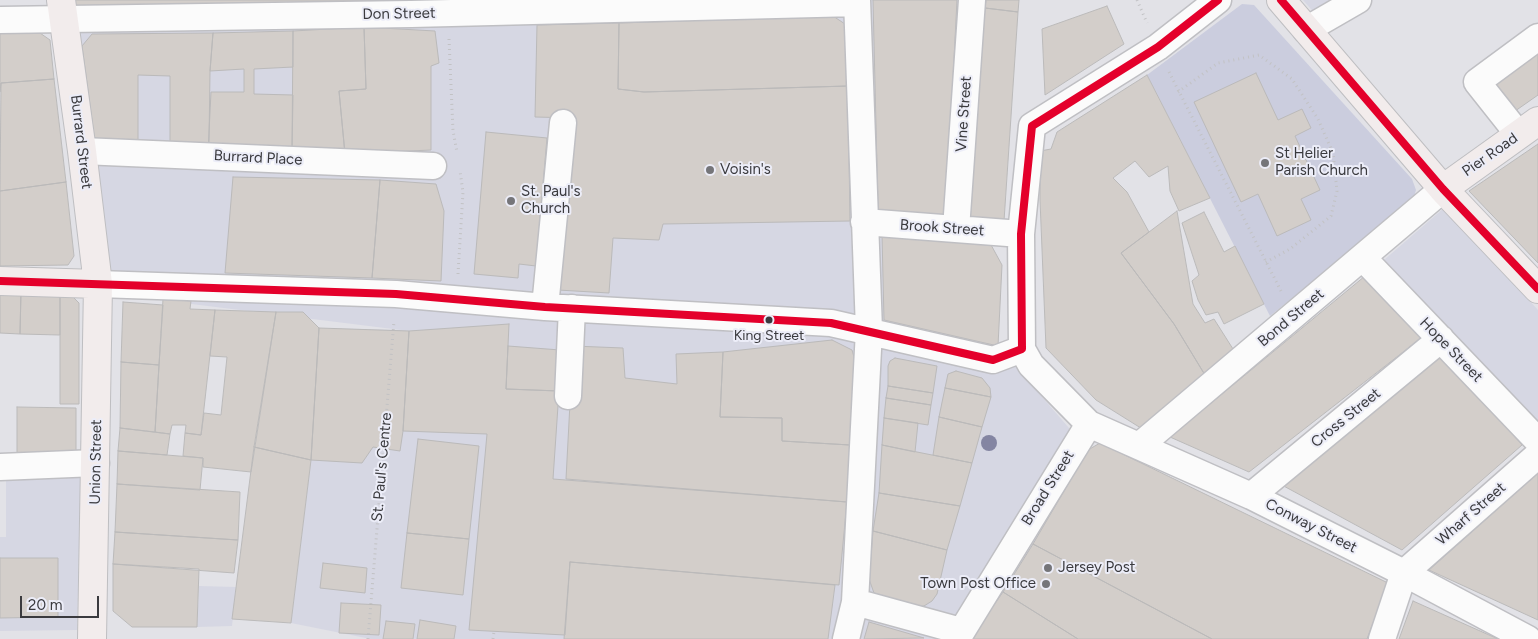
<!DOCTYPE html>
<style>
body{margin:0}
#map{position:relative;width:1538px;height:639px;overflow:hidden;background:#e2e2e7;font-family:Figtree,sans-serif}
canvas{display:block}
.scale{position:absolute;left:20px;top:596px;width:79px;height:22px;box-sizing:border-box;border:2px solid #3a3a3e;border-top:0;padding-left:6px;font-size:15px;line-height:18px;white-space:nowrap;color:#3a3a3e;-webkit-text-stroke:4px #ecedf8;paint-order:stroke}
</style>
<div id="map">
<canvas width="1538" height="639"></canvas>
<div class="scale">20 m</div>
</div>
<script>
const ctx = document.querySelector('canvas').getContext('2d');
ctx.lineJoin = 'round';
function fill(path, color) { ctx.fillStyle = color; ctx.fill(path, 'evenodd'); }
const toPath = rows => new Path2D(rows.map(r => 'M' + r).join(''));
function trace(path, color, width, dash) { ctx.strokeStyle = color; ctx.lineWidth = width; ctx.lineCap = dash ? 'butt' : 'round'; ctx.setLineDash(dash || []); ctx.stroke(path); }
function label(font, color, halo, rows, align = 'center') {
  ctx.font = font + ' Figtree,sans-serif'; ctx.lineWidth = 4; ctx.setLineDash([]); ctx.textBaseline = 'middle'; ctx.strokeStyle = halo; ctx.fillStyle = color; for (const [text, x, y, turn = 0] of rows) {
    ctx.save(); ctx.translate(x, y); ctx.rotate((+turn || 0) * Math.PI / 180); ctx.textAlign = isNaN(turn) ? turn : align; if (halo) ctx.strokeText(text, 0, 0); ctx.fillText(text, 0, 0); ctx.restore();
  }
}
const built = toPath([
 [66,0,958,0,946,216,990,243,1002,265,998,346,1088,450,1388,583,1368,639,371,639,291,623,311,460,319,328,401,330,103,293],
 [1303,0,1344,0,1317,16],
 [1444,208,1538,310,1538,426,1384,260],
 [81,470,77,630,0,631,0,537,6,537,6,473],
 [199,586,236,587,232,626,197,627]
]);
const green = toPath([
 [1242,4,1254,5,1412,179,1416,190,1413,200,1270,316,1147,75]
]);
const building = toPath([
 [69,0,388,0,388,1,70,9,69,0],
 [873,0,957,0,946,217,878,210,873,0],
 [986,0,1019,0,1018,12,985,8,986,0],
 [1107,6,1124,44,1045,95,1042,29,1107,6],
 [985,8,1018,12,1004,221,968,218,985,8],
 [833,16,848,26,848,86,644,92,618,89,619,23,833,16],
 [619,23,618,89,644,92,848,86,850,221,663,224,659,240,613,238,609,293,558,290,576,118,535,117,537,25,619,23],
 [27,24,50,40,54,79,1,83,0,92,0,25,27,24],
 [364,27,435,31,439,63,431,66,431,150,345,154,339,91,366,89,364,27],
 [364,27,366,89,339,91,345,154,292,150,293,31,364,27],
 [293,31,293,67,254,69,254,94,293,95,292,150,208,152,211,92,244,92,244,69,210,71,213,33,293,31],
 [213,33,210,71,209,143,170,144,170,76,138,75,138,142,95,143,82,46,92,34,213,33],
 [1538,44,1538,95,1508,116,1484,82,1538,44],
 [1256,73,1278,120,1302,109,1311,128,1295,136,1320,190,1301,199,1311,220,1277,236,1258,194,1241,202,1194,102,1256,73],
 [1147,75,1210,198,1179,211,1170,191,1168,166,1149,177,1135,161,1113,178,1127,192,1149,232,1121,253,1174,324,1205,375,1144,430,1096,400,1046,348,1040,200,1040,151,1051,149,1057,132,1147,75],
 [54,79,66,182,0,191,1,83,54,79],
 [486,132,547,138,536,266,519,264,518,278,474,274,486,132],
 [1538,144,1538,263,1469,191,1538,144],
 [233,177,380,180,372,278,225,273,233,177],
 [380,180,436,184,444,211,441,281,372,278,380,180],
 [66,182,74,256,68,265,0,266,0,191,66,182],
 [1177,211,1193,304,1205,323,1214,319,1233,349,1205,375,1174,324,1121,253,1177,211],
 [1204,212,1224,252,1235,246,1264,304,1224,324,1218,312,1206,315,1198,300,1192,281,1199,275,1182,223,1204,212],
 [882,235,990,243,1002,265,998,346,884,320,882,235],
 [1365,276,1425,335,1249,472,1170,437,1365,276],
 [0,289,21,290,20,334,0,333,0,289],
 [21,290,60,292,60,335,20,334,21,290],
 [60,292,72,296,79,303,79,404,60,404,60,292],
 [163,299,191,301,190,309,215,310,201,435,185,433,186,425,172,425,170,434,155,432,163,299],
 [123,302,163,305,159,365,121,362,123,302],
 [215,310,276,312,251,472,203,467,203,458,183,456,185,433,201,435,204,413,221,415,227,357,210,356,215,310],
 [276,312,303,312,319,328,311,460,254,447,276,312],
 [509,324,506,389,559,391,553,479,847,502,839,585,570,562,565,635,469,630,487,434,403,431,409,331,509,324],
 [319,328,409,331,403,431,400,451,373,447,362,463,311,460,319,328],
 [832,340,852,350,858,371,850,445,782,441,782,418,720,417,723,352,832,340],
 [508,346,560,350,559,391,506,389,508,346],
 [573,346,623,348,625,378,677,384,676,354,723,352,720,417,782,418,782,441,850,445,847,502,566,479,573,346],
 [1436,347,1522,445,1402,550,1280,484,1436,347],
 [895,358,937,366,933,393,888,386,888,366,890,361,895,358],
 [121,362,159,365,155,432,120,428,121,362],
 [956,371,982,378,990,388,991,397,945,388,948,374,956,371],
 [888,386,933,393,931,405,886,398,888,386],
 [945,388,991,397,982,427,939,417,945,388],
 [886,398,931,405,928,425,884,418,886,398],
 [17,407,76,408,76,455,17,455,17,407],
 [939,417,982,427,972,463,933,455,939,417],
 [884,418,918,423,915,452,882,445,884,418],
 [120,428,170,434,167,455,118,451,120,428],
 [418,439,479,446,469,539,407,533,418,439],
 [1100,443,1388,583,1367,639,1212,639,1033,544,1088,450,1100,443],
 [882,445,972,463,960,506,879,493,882,445],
 [254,447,311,460,291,623,232,619,254,447],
 [118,451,203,458,200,490,117,484,118,451],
 [1538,473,1538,620,1429,570,1538,473],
 [117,484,240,492,238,540,115,532,117,484],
 [879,493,960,506,947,550,873,531,879,493],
 [873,531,947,550,937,594,932,601,924,606,913,608,879,598,874,593,869,579,873,531],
 [115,532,238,540,234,573,113,564,115,532],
 [407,533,469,539,463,595,401,588,407,533],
 [1033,544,1212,639,1078,639,1003,592,1033,544],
 [0,558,58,558,58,617,0,618,0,558],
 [570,562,835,585,828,639,564,639,570,562],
 [323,563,367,568,365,593,320,588,323,563],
 [113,564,199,569,197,627,132,627,113,611,113,564],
 [1003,592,1078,639,970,639,1003,592],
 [1413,601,1498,639,1399,639,1413,601],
 [341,603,381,605,379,635,339,633,341,603],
 [420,620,456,626,454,639,417,639,420,620],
 [386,621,415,624,413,639,383,639,386,621],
 [869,622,924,638,864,639,869,622]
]);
const path = toPath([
 [1137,0,1147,23],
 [449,39,453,131,457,152],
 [1169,72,1281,291],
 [1178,92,1218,63,1259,55,1292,79,1318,119,1333,153,1337,191,1331,216,1290,249,1264,263],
 [458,274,463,192,460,171],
 [368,639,394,321],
 [493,639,494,631]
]);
const minor = toPath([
 [1218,0,1158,47,1032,126,1021,234,1022,349,1031,365,1089,424,1251,496,1404,573,1528,639],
 [0,20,411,14,857,3],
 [1306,30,1358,0],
 [1519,135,1477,82,1538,37],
 [82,151,433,166],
 [864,222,1021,234],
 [956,229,972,0],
 [1363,258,1538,441],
 [98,284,396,294,545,307,831,323,993,360,1022,349],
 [545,307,563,123],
 [568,396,572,308],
 [1139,446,1443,189],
 [0,467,96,463],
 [1251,496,1441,339],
 [855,602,961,631],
 [846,639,855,602,869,330,857,0],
 [957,639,1089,424],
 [1382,639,1404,573,1538,455]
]);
const major = toPath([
 [61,0,82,151,98,284,92,639],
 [1281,0,1443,189,1538,289],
 [1443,189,1538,121],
 [0,281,98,284]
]);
const bus1 = toPath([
 [1281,0,1443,189,1538,289],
 [0,281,396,294,545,307,831,323,993,360,1022,349,1021,234,1032,126,1158,47,1218,0]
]);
const trees = [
 [989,443]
];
const markers = [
 [1265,163,5,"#757579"],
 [710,170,5,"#757579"],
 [511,201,5,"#757579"],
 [769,320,4.5,"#3a3a3e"],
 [1048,568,5,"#757579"],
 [1046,584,5,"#757579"]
];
const busNames = [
 ["King Street",769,336]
];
const streetNames = [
 ["Don Street",399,14,-1],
 ["Vine Street",964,114,-86],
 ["Burrard Street",81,142,83],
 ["Pier Road",1490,155,-35],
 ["Burrard Place",258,158,3],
 ["Brook Street",942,228,4],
 ["Bond Street",1291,318,-40],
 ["Hope Street",1451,350,46],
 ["Cross Street",1346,418,-39],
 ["Union Street",96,462,-89],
 ["St. Paul's Centre",382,467,-85],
 ["Broad Street",1048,488,-58],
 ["Wharf Street",1471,514,-41],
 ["Conway Street",1311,526,27]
];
const poiNames = [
 ["St Helier",1275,154],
 ["Parish Church",1275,171],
 ["Voisin's",720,170],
 ["St. Paul's",521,192],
 ["Church",521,209],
 ["Jersey Post",1058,568],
 ["Town Post Office",1036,584,"right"]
];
fill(built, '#d6d7e3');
fill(green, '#cbcdde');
fill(building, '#d3ceca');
trace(building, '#bbbaba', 1);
trace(minor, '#bfbfc3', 29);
trace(major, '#bebec1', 30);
trace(path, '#c2c2c4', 3, [1, 4]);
trace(minor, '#fbfbfb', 26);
trace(major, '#f2ecec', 28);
trace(bus1, '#e4002b', 8);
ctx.fillStyle = '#8485a2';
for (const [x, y] of trees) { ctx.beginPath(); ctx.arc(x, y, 8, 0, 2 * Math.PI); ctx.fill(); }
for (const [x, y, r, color] of markers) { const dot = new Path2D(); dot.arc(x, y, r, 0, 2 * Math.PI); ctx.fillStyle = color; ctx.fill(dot); trace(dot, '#ecedf8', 2); }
label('14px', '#3a3a3e', '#ecedf8', busNames);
label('15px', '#3a3a3e', '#ecedf8', streetNames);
label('15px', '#3a3a3e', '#ecedf8', poiNames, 'left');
</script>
